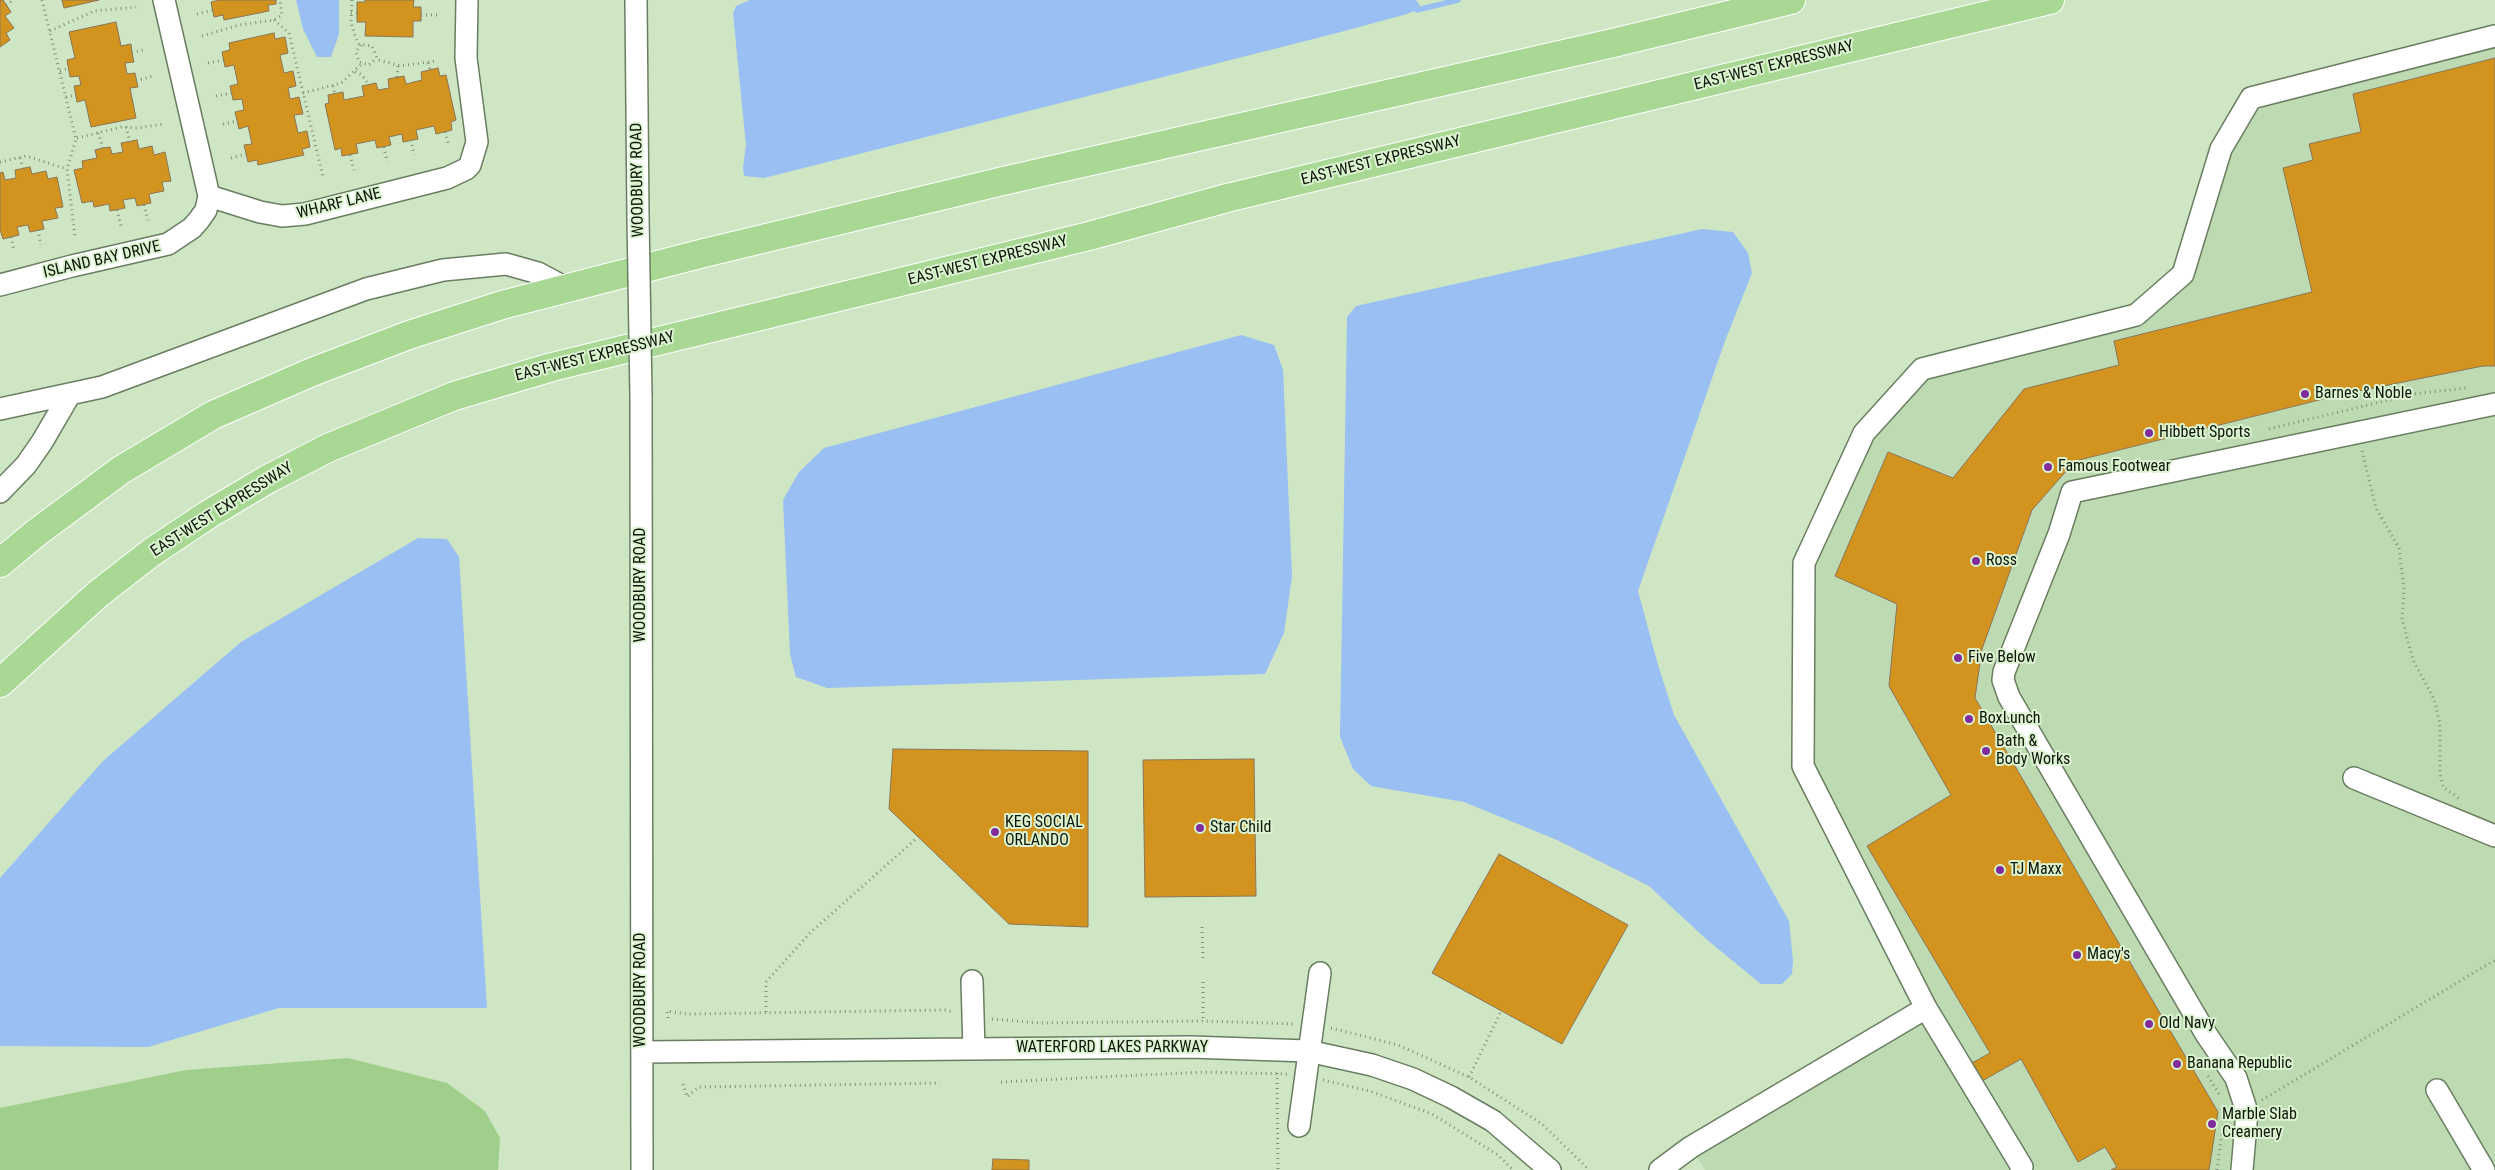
<!DOCTYPE html>
<style>
body{margin:0}
canvas{display:block;background:#cee6c4}
</style>
<canvas width="2495" height="1170"></canvas>
<script>
const ctx = document.querySelector('canvas').getContext('2d');
ctx.lineJoin = 'round';
function fill(path, color) { ctx.fillStyle = color; ctx.fill(path, 'evenodd'); }
const toPath = rows => new Path2D(rows.map(r => 'M' + r).join(''));
function trace(path, color, width, dash) { ctx.strokeStyle = color; ctx.lineWidth = width; ctx.lineCap = dash ? 'butt' : 'round'; ctx.setLineDash(dash || []); ctx.stroke(path); }
function label(font, color, halo, rows, align = 'center') {
  ctx.font = font + ' "Roboto Condensed",sans-serif'; ctx.lineWidth = 4; ctx.setLineDash([]); ctx.textBaseline = 'middle'; ctx.strokeStyle = halo; ctx.fillStyle = color; for (const [text, x, y, turn = 0] of rows) {
    ctx.save(); ctx.translate(x, y); ctx.rotate((+turn || 0) * Math.PI / 180); ctx.textAlign = isNaN(turn) ? turn : align; if (halo) ctx.strokeText(text, 0, 0); ctx.fillText(text, 0, 0); ctx.restore();
  }
}
const built = toPath([
 [2495,36,2495,1170,1705,1170,1691,1147,1926,1008,1803,766,1804,563,1864,433,1922,369,2136,315,2183,274,2251,98]
]);
const green = toPath([
 [348,1058,447,1083,485,1111,500,1138,498,1170,0,1170,0,1108,186,1070]
]);
const water = toPath([
 [296,0,339,0,339,34,331,57,317,57,303,29],
 [750,0,1414,0,1417,1,1420,6,1417,10,1407,14,1337,33,764,178,744,176,743,167,746,146,733,13,736,6],
 [1702,229,1733,232,1748,253,1752,273,1725,341,1638,591,1658,665,1674,715,1789,921,1793,961,1792,974,1782,984,1761,984,1706,939,1649,886,1557,840,1464,802,1371,786,1353,769,1340,737,1347,317,1356,306],
 [1241,335,1274,345,1283,370,1292,576,1284,633,1265,674,827,688,796,677,790,654,783,500,799,472,824,448],
 [418,538,447,539,459,557,487,1008,279,1008,148,1047,0,1046,0,878,103,761,241,642]
]);
const stream = toPath([
 [1417,10,1458,0]
]);
const building = toPath([
 [0,0,3,0,11,12,5,16,14,28,6,33,10,40,0,47,0,0],
 [62,0,99,0,64,8,62,0],
 [219,0,276,0,276,4,268,5,269,11,224,20,223,15,214,17,211,2,219,0],
 [365,0,414,0,413,7,421,7,421,21,413,21,413,37,365,36,366,22,357,22,357,2,365,2,365,0],
 [116,22,121,46,131,44,132,53,134,62,125,63,127,74,135,73,138,87,130,88,136,118,91,127,85,100,77,102,74,86,81,85,79,76,70,77,67,60,75,58,69,32,116,22],
 [274,33,275,39,285,37,288,53,280,55,284,73,293,71,296,86,288,88,290,99,299,97,303,114,294,115,298,133,307,131,310,147,302,149,304,155,258,165,257,160,248,162,244,145,252,144,248,126,239,129,235,112,244,110,242,99,233,100,230,86,238,84,234,65,225,67,222,52,230,50,229,43,274,33],
 [2495,58,2495,366,2483,366,2343,394,2075,461,2032,510,1982,649,1975,698,2218,1112,2209,1170,2111,1170,2117,1167,2105,1147,2078,1162,2021,1059,1982,1081,1972,1063,1990,1053,1867,846,1951,795,1889,686,1897,604,1835,576,1888,452,1953,478,2024,389,2119,365,2114,341,2312,292,2283,168,2313,160,2309,144,2361,132,2353,94,2495,58],
 [438,68,440,76,446,75,456,120,451,122,452,130,436,134,434,126,416,130,418,139,403,142,402,134,389,137,391,145,377,148,375,140,356,144,358,153,342,156,341,148,335,150,325,104,329,103,328,95,343,92,344,100,364,96,362,86,376,83,378,90,389,88,388,79,404,76,406,84,422,80,421,72,438,68],
 [137,140,139,149,152,146,154,155,165,152,171,181,162,182,164,191,149,194,151,203,137,206,135,198,123,200,125,208,110,211,109,204,94,207,93,201,82,203,74,170,83,168,82,161,97,158,95,150,103,148,110,147,112,154,123,152,121,143,137,140],
 [30,167,32,174,46,171,48,179,57,177,63,207,55,208,58,218,42,221,44,229,30,232,28,225,17,227,19,235,3,239,0,230,0,173,3,172,5,180,16,178,15,170,30,167],
 [893,749,1088,751,1088,927,1009,924,889,809,893,749],
 [1254,759,1256,896,1145,897,1143,760,1254,759],
 [1499,854,1628,925,1562,1044,1432,973,1499,854],
 [993,1159,1029,1160,1029,1170,992,1170,993,1159]
]);
const path = toPath([
 [42,0,76,139,67,169,75,237],
 [352,0,351,22,357,42,359,44,372,46,378,60,401,66,435,61],
 [6,5,14,0],
 [351,13,357,13],
 [197,14,213,10],
 [421,15,437,15],
 [274,20,289,33,323,177],
 [50,31,94,11,136,7],
 [202,36,239,25,274,20,282,15,280,0],
 [361,45,356,52,359,62,369,65,377,58],
 [132,53,146,49],
 [208,63,224,60],
 [428,63,430,69],
 [60,71,69,68],
 [355,72,362,75,369,85],
 [397,77,398,65],
 [136,81,153,76],
 [333,86,335,94],
 [303,93,341,83,362,64],
 [216,96,232,93],
 [66,97,75,95],
 [223,124,238,121],
 [126,127,130,142],
 [445,132,449,146],
 [98,133,103,148],
 [77,138,122,127,137,128,164,124],
 [411,140,414,155],
 [384,147,387,162],
 [350,155,354,170],
 [20,158,23,168],
 [231,158,246,154],
 [0,162,26,156,67,169],
 [144,205,148,220],
 [117,210,121,226],
 [38,230,41,245],
 [11,237,14,251],
 [2269,429,2413,394,2466,388],
 [2362,451,2376,508,2399,548,2404,590,2402,619,2413,660,2434,699,2440,724,2440,773,2443,787,2460,799],
 [1202,927,1203,962],
 [1203,982,1203,1021],
 [766,1012,766,982,810,933,918,837],
 [668,1018,667,1011,687,1014,945,1010,954,1012],
 [992,1019,1039,1023,1203,1021,1295,1024],
 [1331,1028,1398,1045,1469,1077,1542,1124,1589,1170],
 [1277,1073,1278,1170],
 [2208,1076,2219,1094],
 [1469,1077,1501,1011],
 [1323,1080,1370,1091,1432,1114,1498,1155,1513,1170],
 [1001,1082,1204,1072,1288,1074],
 [683,1084,687,1097,699,1087,940,1083],
 [2262,1100,2495,960],
 [2217,1170,2225,1109]
]);
const minor = toPath([
 [164,0,209,196,260,212,282,216,305,214,447,178,466,169,470,165,477,142,466,58,467,0],
 [636,0,638,217],
 [0,285,72,266,168,244,192,228,199,220,206,210,209,196],
 [641,397,642,1170],
 [0,409,102,387,366,289,443,270,506,264,538,273,566,288],
 [0,492,26,465,42,442,70,394],
 [2354,778,2495,836],
 [972,981,974,1049],
 [642,1052,1190,1047,1308,1051,1372,1065,1413,1079,1451,1097,1493,1121,1550,1170],
 [2437,1090,2484,1170],
 [1299,1126,1320,973],
 [1660,1170,1691,1147,1926,1008],
 [2021,1170,2022,1167,1926,1008,1803,766,1804,563,1864,433,1922,369,2136,315,2183,274,2221,149,2251,98,2495,36],
 [2242,1170,2247,1112,2236,1078,2206,1034,2009,697,2003,680,2004,672,2059,534,2072,492,2495,404]
]);
const highway = toPath([
 [0,563,36,533,121,470,213,415,312,372,409,335,502,305,704,253,1003,181,1613,43,1791,0],
 [0,683,98,594,152,552,209,514,268,479,328,448,454,396,552,367,1089,236,1227,198,2050,0]
]);
const minorBridge = toPath([
 [638,217,641,397]
]);
const markers = [
 [2305,394,5,"#802c9b"],
 [2149,433,5,"#802c9b"],
 [2048,467,5,"#802c9b"],
 [1976,561,5,"#802c9b"],
 [1958,658,5,"#802c9b"],
 [1969,719,5,"#802c9b"],
 [1986,751,5,"#802c9b"],
 [1200,828,5,"#802c9b"],
 [995,832,5,"#802c9b"],
 [2000,870,5,"#802c9b"],
 [2077,955,5,"#802c9b"],
 [2149,1024,5,"#802c9b"],
 [2177,1064,5,"#802c9b"],
 [2212,1124,5,"#802c9b"]
];
const streetNames = [
 ["EAST-WEST EXPRESSWAY",1774,66,-14],
 ["EAST-WEST EXPRESSWAY",1381,161,-14],
 ["WOODBURY ROAD",638,180,-91],
 ["WHARF LANE",339,204,-14],
 ["ISLAND BAY DRIVE",102,260,-13],
 ["EAST-WEST EXPRESSWAY",988,261,-14],
 ["EAST-WEST EXPRESSWAY",595,357,-14],
 ["EAST-WEST EXPRESSWAY",222,510,-32],
 ["WOODBURY ROAD",641,585,-90],
 ["WOODBURY ROAD",641,990,-90],
 ["WATERFORD LAKES PARKWAY",1112,1048]
];
const poiNames = [
 ["Barnes & Noble",2315,394],
 ["Hibbett Sports",2159,433],
 ["Famous Footwear",2058,467],
 ["Ross",1986,561],
 ["Five Below",1968,658],
 ["BoxLunch",1979,719],
 ["Bath &",1996,742],
 ["Body Works",1996,760],
 ["KEG SOCIAL",1005,823],
 ["ORLANDO",1005,841],
 ["Star Child",1210,828],
 ["TJ Maxx",2010,870],
 ["Macy's",2087,955],
 ["Old Navy",2159,1024],
 ["Banana Republic",2187,1064],
 ["Marble Slab",2222,1115],
 ["Creamery",2222,1133]
];
fill(built, '#bedab2');
fill(green, '#a0cf8b');
fill(water, '#99bff3');
trace(stream, '#99bff3', 5.5);
fill(building, '#d3941f');
trace(building, '#8a7556', 1);
trace(minor, '#697e60', 24);
trace(highway, '#fff', 30);
trace(path, '#809178', 3, [1, 4]);
trace(minor, '#fff', 21);
trace(highway, '#a8d893', 28);
trace(minorBridge, '#697e60', 24, []);
trace(minorBridge, '#fff', 21);
for (const [x, y, r, color] of markers) { const dot = new Path2D(); dot.arc(x, y, r, 0, 2 * Math.PI); ctx.fillStyle = color; ctx.fill(dot); trace(dot, '#dbf3d1', 2); }
label('16px', '#0d1509', '#dbf3d1', streetNames);
label('16px', '#0d1509', '#dbf3d1', poiNames, 'left');
</script>
